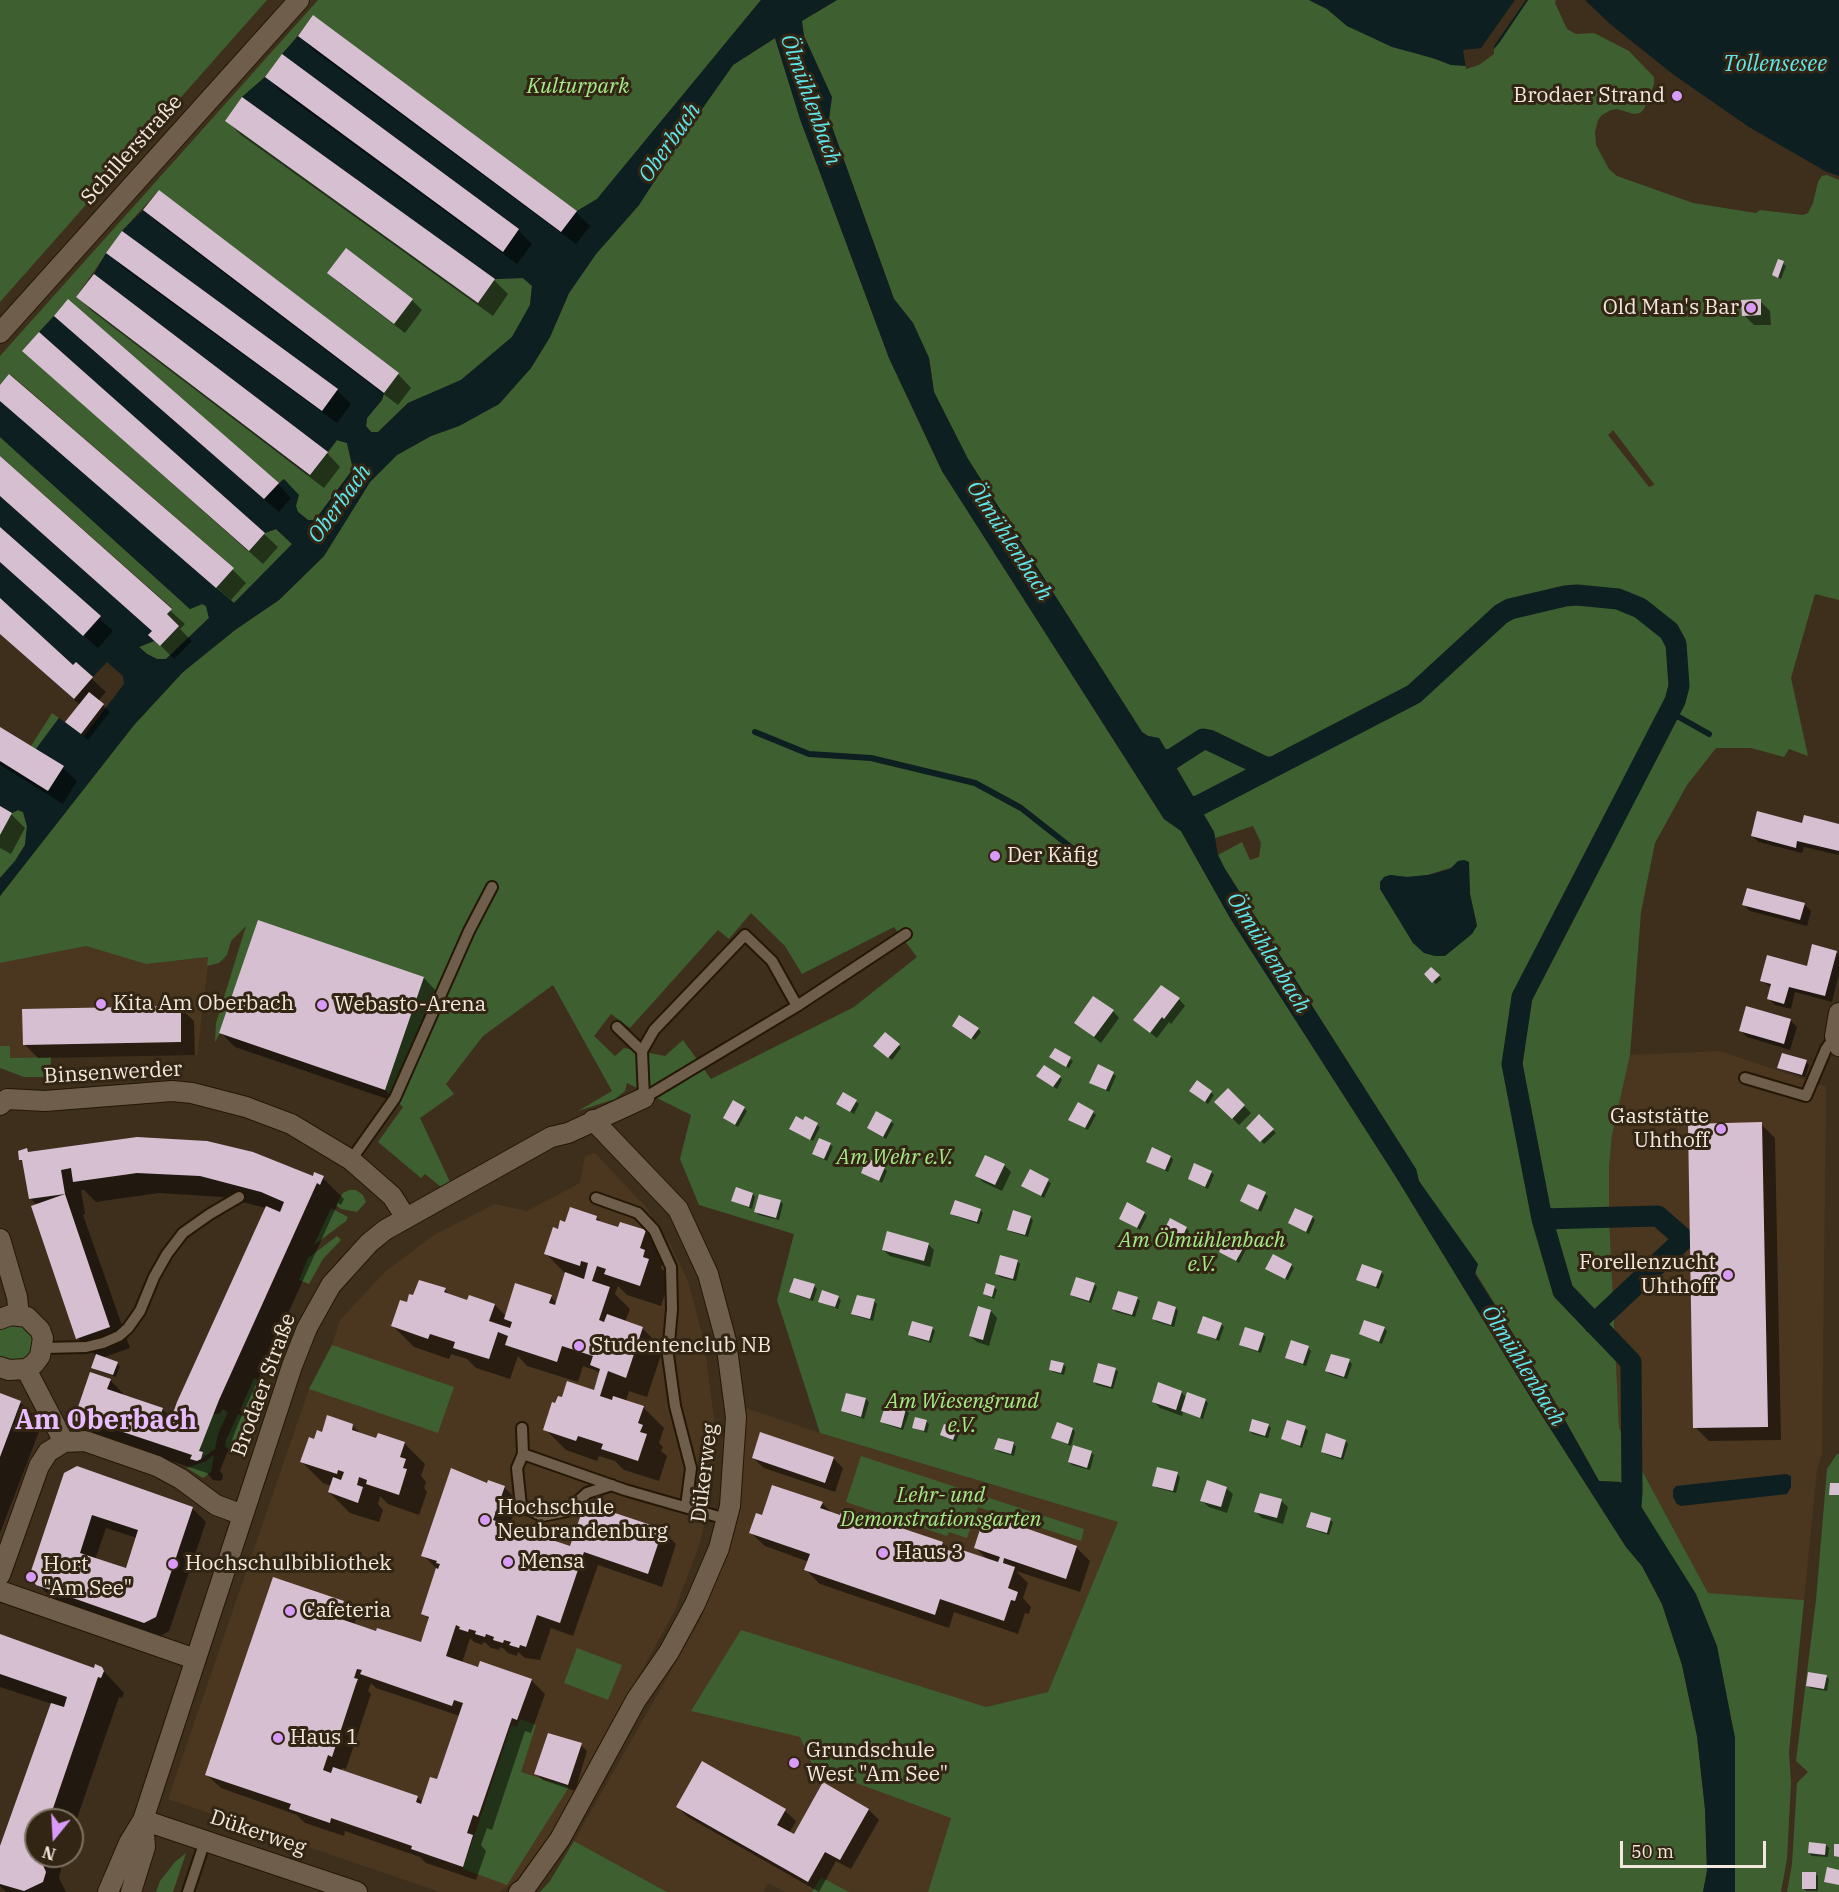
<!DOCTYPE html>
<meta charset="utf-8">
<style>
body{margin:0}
#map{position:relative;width:1839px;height:1892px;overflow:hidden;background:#3e2f1d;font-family:"IBM Plex Serif",serif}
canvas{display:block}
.north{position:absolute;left:24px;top:1808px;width:60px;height:60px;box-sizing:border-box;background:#332513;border:2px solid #7f7364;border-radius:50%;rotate:198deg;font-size:16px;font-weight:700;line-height:24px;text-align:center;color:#f2e8dd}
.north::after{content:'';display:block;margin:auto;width:21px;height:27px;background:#d89bf8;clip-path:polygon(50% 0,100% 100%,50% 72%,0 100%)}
.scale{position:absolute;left:1620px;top:1841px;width:146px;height:27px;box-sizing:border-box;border:3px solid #f2e8dd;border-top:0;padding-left:8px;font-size:18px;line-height:21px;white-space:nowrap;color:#f2e8dd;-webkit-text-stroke:4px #332513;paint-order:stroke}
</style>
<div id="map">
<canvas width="1839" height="1892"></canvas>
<div class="north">N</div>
<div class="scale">50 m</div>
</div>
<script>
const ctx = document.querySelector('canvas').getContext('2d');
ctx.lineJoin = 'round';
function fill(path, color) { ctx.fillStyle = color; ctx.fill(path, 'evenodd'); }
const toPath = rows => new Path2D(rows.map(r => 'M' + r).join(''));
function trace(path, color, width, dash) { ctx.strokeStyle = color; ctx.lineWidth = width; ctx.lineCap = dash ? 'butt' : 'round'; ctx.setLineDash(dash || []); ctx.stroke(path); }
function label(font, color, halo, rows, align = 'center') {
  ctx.font = font + ' "IBM Plex Serif",serif'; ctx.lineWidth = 6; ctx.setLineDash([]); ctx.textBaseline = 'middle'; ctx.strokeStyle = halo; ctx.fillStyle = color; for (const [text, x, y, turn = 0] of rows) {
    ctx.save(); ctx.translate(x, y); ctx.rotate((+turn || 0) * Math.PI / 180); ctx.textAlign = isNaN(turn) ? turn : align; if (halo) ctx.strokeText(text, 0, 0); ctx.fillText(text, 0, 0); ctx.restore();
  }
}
const built = toPath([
 [86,946,146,964,209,957,197,1055,10,1058,9,1046,0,1046,0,963],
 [1720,1051,1826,1087,1822,1454,1817,1469,1804,1600,1708,1593,1619,1428,1609,1215,1609,1167,1612,1135,1630,1055],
 [595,1153,645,1206,669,1242,688,1281,704,1342,714,1419,716,1455,701,1540,674,1612,551,1834,514,1883,499,1892,440,1892,168,1799,309,1389,332,1345,340,1320,385,1272,432,1236,495,1204,527,1211,580,1183,585,1156],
 [743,1407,820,1433,1118,1522,1048,1692,986,1707,928,1892,849,1892,821,1877,812,1892,785,1892,768,1883,763,1892,667,1892,574,1841,701,1618,743,1473]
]);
const green = toPath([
 [0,0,267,0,0,302],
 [318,0,761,0,597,199,577,211,313,16,265,77,242,97,478,303,495,279,523,278,532,286,530,305,512,337,461,380,408,403,378,432,371,432,366,426,367,418,382,400,384,393,159,190,122,231,76,297,309,475,337,440,347,443,353,469,315,520,308,520,298,512,283,479,279,483,54,316,23,350,248,551,265,533,276,529,293,545,234,603,216,588,233,567,10,374,0,385,0,356],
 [837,0,1309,0,1327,9,1347,26,1451,65,1499,43,1528,0,1556,0,1555,3,1567,29,1576,34,1594,33,1629,51,1654,77,1654,84,1644,109,1640,113,1634,114,1617,109,1611,110,1602,115,1598,120,1595,132,1596,145,1609,169,1617,176,1693,203,1756,213,1760,210,1803,215,1808,213,1813,203,1818,182,1822,176,1827,175,1839,180,1839,600,1815,594,1791,678,1808,756,1789,749,1784,757,1751,748,1716,748,1687,785,1655,843,1641,912,1630,1055,1612,1135,1609,1167,1609,1216,1619,1428,1708,1593,1804,1600,1789,1752,1791,1783,1787,1859,1781,1892,1735,1892,1735,1738,1620,1482,1599,1481,1548,1390,1419,1181,1416,1169,1225,869,1218,855,1242,842,1250,860,1259,857,1261,843,1253,826,1215,838,1214,832,1159,738,1148,736,1142,732,968,459,934,392,929,358,913,323,894,299,829,118,831,97,804,36,801,21],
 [1613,430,1654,484,1654,485,1649,487,1608,435],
 [1468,862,1470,894,1477,926,1390,875,1407,877,1428,875],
 [775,38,800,119,889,358,942,471,1164,819,1181,831,1230,918,1396,1177,1534,1403,1626,1547,1642,1566,1662,1604,1682,1665,1697,1736,1705,1809,1707,1871,1703,1892,928,1892,951,1818,813,1767,800,1737,691,1711,741,1630,986,1707,1048,1692,1118,1522,820,1433,777,1300,794,1234,699,1205,680,1159,691,1115,627,1083,625,1091,615,1099,578,1111,612,1091,553,985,483,1036,446,1084,454,1094,420,1118,450,1182,441,1187,425,1174,421,1178,378,1142,403,1107,385,1090,220,1033,215,1042,216,1023,246,926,231,941,227,955,219,963,207,966,208,957,146,964,86,946,0,963,0,896,134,725,183,672,235,630,279,600,324,556,370,482,397,455,431,436,459,426,499,404,531,368,550,337,569,293,596,254,639,205,688,129,733,65],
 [751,913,785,946,802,974,894,927,917,957,854,1007,711,1079,683,1040,665,1056,624,1048,615,1056,594,1036,611,1014,630,1028,718,930,729,939],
 [0,437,190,609,202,604,206,606,209,618,166,659,157,659,147,654,139,647,154,641,160,646,179,626,167,614,172,608,0,456],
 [52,713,59,718,36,749,31,746],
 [18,810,23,812,27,826,25,845,15,861,0,878,0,835,12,813],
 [0,1046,10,1046,10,1058,51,1057,50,1077,24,1077,0,1068],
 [349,1190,356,1190,363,1195,366,1202,357,1212,341,1209,336,1205,343,1193],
 [331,1208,348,1217,346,1221,314,1245],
 [337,1236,341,1240,323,1259,309,1284,299,1280,308,1258],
 [19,1321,35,1334,31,1356,19,1363,0,1358,0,1326],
 [332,1345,454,1387,438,1433,309,1389],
 [254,1378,264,1382,252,1415,240,1410],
 [223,1409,228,1412,218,1434,215,1449,201,1459,203,1453,199,1451,213,1414,219,1414],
 [238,1414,251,1419,239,1452,225,1447,226,1440],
 [1837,1454,1839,1454,1839,1892,1787,1892,1792,1864,1797,1783,1808,1772,1796,1761,1816,1600,1827,1469],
 [214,1455,211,1472,203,1478,187,1468,206,1461],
 [861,1456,1084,1529,1081,1541,978,1507,967,1538,949,1532,947,1536,846,1502],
 [577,1648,622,1665,608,1700,564,1683],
 [520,1719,536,1725,521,1772,569,1787,507,1885,463,1869,511,1726,517,1727],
 [574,1841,667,1892,540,1892,550,1881],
 [186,1853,173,1892,156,1892,160,1881,175,1862],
 [821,1877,849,1892,812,1892]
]);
const water = toPath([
 [761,0,837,0,802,21,804,36,832,97,829,119,894,299,913,323,929,358,934,392,968,459,1142,732,1148,736,1159,738,1214,832,1218,855,1225,869,1416,1169,1419,1181,1478,1264,1475,1274,1548,1390,1599,1481,1620,1482,1632,1492,1696,1594,1717,1646,1735,1738,1735,1892,1703,1892,1707,1871,1705,1809,1697,1736,1682,1665,1662,1604,1642,1566,1626,1547,1534,1403,1396,1177,1230,918,1181,831,1164,819,942,471,889,358,800,119,775,38,733,65,688,129,639,205,596,254,569,293,550,337,531,368,499,404,459,426,431,436,397,455,370,482,324,556,279,600,235,630,183,672,134,725,0,896,0,878,15,861,25,845,27,826,23,812,18,810,12,813,0,806,0,761,48,791,64,766,36,749,59,718,84,736,124,684,123,676,107,662,93,677,76,662,73,665,0,598,0,496,152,631,149,635,154,641,139,647,147,654,157,659,166,659,209,618,206,606,202,604,190,609,0,437,0,401,234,603,292,544,276,529,265,533,39,332,54,316,264,499,284,479,299,495,296,506,298,512,308,520,315,520,353,469,347,443,337,440,328,452,94,274,106,253,322,410,338,389,122,231,143,210,384,393,382,400,367,418,366,426,371,432,378,432,408,403,461,380,512,337,530,305,532,286,523,278,495,279,242,97,265,77,503,251,519,229,282,54,298,36,561,231,577,211,597,199],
 [1309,0,1528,0,1499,43,1489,55,1466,66,1451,65,1436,59,1392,47,1347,26,1327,9],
 [1585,0,1839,0,1839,176,1825,171,1749,127,1674,75,1610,24],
 [1464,860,1469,862,1470,894,1477,926,1472,934,1445,956,1435,956,1424,953,1413,943,1380,889,1380,882,1384,877,1390,875,1407,877,1428,875,1450,869,1458,861],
 [1786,1474,1791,1476,1791,1487,1787,1494,1681,1506,1677,1504,1673,1497,1673,1490,1676,1486]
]);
const pier = toPath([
 [1515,0,1526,0,1494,46,1494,54,1479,65,1466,69,1463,50,1481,48]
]);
const shadow = toPath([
 [300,36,576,212,590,226,576,244,313,50],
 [282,56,518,230,532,244,517,264,280,91,267,77],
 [243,100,494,280,508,294,493,316,241,135,227,121],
 [145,210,398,374,411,388,398,405,159,224],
 [108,253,337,390,351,404,337,423,122,267],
 [1779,261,1786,266,1781,279,1773,275],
 [329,273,412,300,422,310,405,333,339,283],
 [78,297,327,453,340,467,324,488,92,311],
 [1760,301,1770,311,1771,325,1754,325,1744,315],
 [70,330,278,484,291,498,279,512],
 [38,364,264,534,278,547,263,564],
 [0,387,232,569,246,583,231,600,8,408,0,400],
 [0,458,185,624,180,629,192,641,174,659,150,635,153,632,0,496],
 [0,529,113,631,98,648,0,561],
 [0,600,73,667,76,664,106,692,98,701,110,712,88,740,67,722,80,705,0,633],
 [0,728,63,768,77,781,63,804,0,765],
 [0,808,11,814,25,828,11,854,0,848],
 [1803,825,1839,825,1839,855,1804,847,1802,853,1759,842,1752,836],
 [1804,904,1811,911,1807,926,1750,911,1744,905],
 [1836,952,1839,955,1839,974,1832,1002,1795,992,1791,1009,1775,1005,1769,999,1772,988,1762,981,1808,968],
 [1431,969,1442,979,1436,984,1426,974],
 [424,978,437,992,399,1103,235,1047,221,1033],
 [1179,999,1185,1006,1171,1024,1169,1022,1157,1038,1141,1026],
 [180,1008,194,1021,195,1055,38,1058,24,1044],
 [1113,1011,1119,1018,1101,1043,1076,1023],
 [1790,1020,1797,1027,1790,1050,1747,1037,1741,1031],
 [957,1028,978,1029,981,1032,975,1040],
 [899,1045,901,1048,892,1060,878,1049],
 [1055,1050,1073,1061,1069,1068,1054,1059],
 [1806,1062,1809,1065,1805,1077,1782,1070,1779,1068],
 [1099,1066,1116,1076,1109,1092,1091,1083],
 [1060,1077,1062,1080,1057,1089,1041,1078],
 [1197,1082,1214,1095,1208,1104,1194,1094],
 [1228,1090,1251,1113,1239,1125,1216,1102],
 [844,1094,859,1104,854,1114,838,1104],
 [744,1108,747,1111,738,1127,728,1121],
 [1093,1112,1096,1115,1088,1130,1073,1122],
 [877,1113,894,1124,886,1139,868,1128],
 [1259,1117,1276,1133,1264,1144,1248,1128],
 [806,1118,820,1127,813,1141,794,1131],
 [1761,1124,1775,1138,1781,1440,1709,1441,1695,1427],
 [830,1144,833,1147,827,1161,813,1154],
 [27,1150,30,1154,323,1178,344,1199,341,1205,338,1203,239,1422,220,1471,223,1475,222,1480,219,1481,213,1480,207,1473,102,1438,95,1440,74,1419,78,1412,110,1380,127,1398,162,1409,173,1420,266,1208,222,1197,159,1193,96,1202,84,1190,81,1190,85,1214,83,1215,130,1348,102,1358,120,1366,116,1377,96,1370,93,1367,97,1357,78,1338,37,1205,30,1198,24,1163,20,1159],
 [1171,1157,1173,1160,1168,1172,1148,1162],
 [1004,1165,1011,1172,1002,1191,983,1182,977,1176],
 [884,1168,887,1171,882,1183,863,1172],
 [1030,1171,1051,1183,1044,1198,1023,1186],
 [1211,1172,1214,1175,1208,1189,1189,1179],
 [1249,1186,1268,1196,1261,1212,1242,1201],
 [753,1194,755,1197,752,1209,733,1201],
 [780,1201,783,1204,779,1220,759,1215,756,1212],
 [980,1210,983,1213,979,1224,955,1216,952,1213],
 [1144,1213,1147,1216,1140,1230,1124,1221],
 [596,1217,603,1224,619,1229,645,1231,666,1252,661,1268,665,1272,664,1276,669,1281,661,1306,627,1295,618,1286,615,1294,630,1309,625,1322,642,1328,663,1349,647,1397,629,1391,626,1401,643,1407,664,1428,659,1443,663,1447,661,1451,667,1456,659,1481,624,1470,615,1461,599,1456,597,1461,566,1450,545,1429,562,1399,595,1392,600,1374,597,1371,583,1366,578,1382,527,1366,518,1356,510,1379,476,1368,467,1359,451,1354,449,1359,414,1347,393,1326,407,1304,445,1290,452,1297,468,1302,470,1297,495,1305,506,1316,551,1297,557,1303,566,1274,545,1253,558,1231,566,1224],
 [1030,1217,1033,1220,1028,1237,1011,1232,1008,1230],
 [1312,1217,1315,1220,1309,1234,1290,1223],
 [1186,1228,1189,1231,1182,1246,1163,1236],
 [928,1244,934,1250,930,1267,890,1256,883,1250],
 [1244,1246,1246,1249,1239,1263,1221,1252],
 [1017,1261,1020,1264,1016,1281,1000,1277,997,1274],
 [1291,1265,1294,1268,1288,1280,1270,1271],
 [1381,1272,1384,1275,1379,1289,1358,1280],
 [1094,1284,1097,1287,1091,1303,1074,1297,1071,1294],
 [814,1286,817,1289,813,1301,794,1294,791,1291],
 [994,1287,997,1290,994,1299,984,1294],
 [838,1297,841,1300,838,1309,820,1301],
 [1137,1298,1140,1301,1135,1317,1116,1312,1114,1309],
 [874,1301,877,1304,873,1321,856,1316,853,1313],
 [1176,1308,1178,1311,1174,1327,1157,1322,1154,1319],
 [991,1311,997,1318,989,1346,977,1342,970,1336],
 [1221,1324,1224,1327,1219,1341,1198,1332],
 [932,1328,935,1331,931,1343,912,1337,909,1334],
 [1384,1328,1387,1331,1382,1344,1361,1334],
 [1263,1335,1266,1337,1261,1353,1244,1347,1241,1344],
 [1308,1348,1311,1351,1306,1366,1290,1360,1287,1358],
 [1349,1361,1352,1364,1347,1379,1330,1374,1327,1371],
 [1063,1364,1066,1367,1064,1375,1053,1372,1050,1370],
 [1115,1369,1118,1372,1113,1389,1097,1385,1094,1382],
 [1181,1392,1187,1398,1205,1400,1208,1403,1203,1419,1183,1412,1182,1416,1160,1408,1153,1401],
 [0,1395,21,1403,42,1424,0,1533],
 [847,1395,866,1399,869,1402,864,1419,846,1413,843,1411],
 [887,1405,906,1410,909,1413,903,1430,885,1424,882,1422],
 [926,1421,929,1424,927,1433,914,1428],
 [1268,1425,1271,1428,1268,1438,1253,1434,1250,1431],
 [353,1426,362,1435,377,1440,404,1443,425,1464,421,1476,426,1482,424,1488,427,1492,419,1515,388,1504,380,1496,378,1504,383,1510,379,1522,350,1513,329,1492,332,1486,323,1483,302,1462,315,1441,322,1434],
 [1305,1428,1308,1431,1302,1448,1283,1439],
 [1073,1429,1075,1432,1071,1446,1053,1438],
 [956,1430,959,1433,956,1442,941,1435],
 [1346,1441,1348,1444,1343,1460,1325,1454,1322,1451],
 [1014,1444,1016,1447,1014,1456,999,1452,996,1449],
 [1091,1452,1094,1455,1090,1470,1072,1465,1069,1462],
 [753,1458,833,1458,843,1468,835,1492,764,1468],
 [65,1474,192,1508,206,1522,169,1631,159,1637,52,1598,37,1584],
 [106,1528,137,1538,127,1570,95,1560],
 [1177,1474,1180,1477,1176,1493,1157,1488,1154,1485],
 [488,1485,504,1487,518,1501,509,1527,571,1548,662,1530,676,1544,662,1587,598,1565,573,1636,551,1628,540,1660,525,1658,518,1652,517,1656,508,1653,504,1649,500,1647,499,1650,491,1648,486,1643,483,1642,482,1645,474,1642,470,1638,462,1663,531,1680,545,1694,531,1733,525,1731,492,1830,487,1828,481,1845,486,1851,476,1880,426,1863,420,1857,345,1831,344,1836,305,1823,297,1815,221,1788,207,1775,343,1602,357,1616,354,1625,422,1644,430,1620,423,1614,437,1569,423,1555],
 [371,1683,376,1688,460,1716,438,1781,423,1803,417,1797,341,1771,342,1768,346,1769,371,1694,368,1691],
 [1226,1488,1233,1494,1227,1513,1209,1507,1202,1501],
 [1281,1501,1288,1507,1283,1524,1262,1518,1256,1512],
 [822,1503,833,1514,840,1517,843,1510,943,1544,951,1553,988,1560,975,1547,1076,1547,1090,1561,1080,1592,1016,1571,1028,1583,1023,1598,1031,1607,1029,1614,1025,1613,1018,1634,954,1612,949,1628,820,1584,806,1570,809,1562,765,1546,751,1533,763,1517],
 [1330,1520,1333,1522,1329,1535,1311,1529,1308,1527],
 [0,1637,95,1670,101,1668,124,1693,122,1698,119,1697,72,1833,72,1820,36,1820,36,1856,64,1856,59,1878,66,1892,6,1892,0,1886,0,1848,52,1704,0,1687],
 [1826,1676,1829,1679,1827,1691,1810,1688,1808,1685],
 [581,1745,587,1751,575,1791,543,1780,536,1774],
 [702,1763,785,1811,796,1821,789,1833,794,1836,824,1784,869,1810,879,1820,851,1869,836,1861,819,1892,688,1817,677,1807],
 [1826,1845,1829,1848,1828,1857,1812,1856,1809,1853],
 [1815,1874,1818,1876,1818,1891,1806,1891,1803,1888]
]);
const stream = toPath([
 [1670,712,1709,734],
 [755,732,809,754,871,758,975,783,1021,808,1082,856]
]);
const canal = toPath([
 [1150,762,1172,759,1203,739,1209,740,1265,767,1272,767],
 [1178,807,1198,806,1414,694,1501,614,1510,609,1565,596,1577,595,1618,599,1640,608,1669,631,1676,644,1679,686,1675,701,1522,997,1512,1064,1542,1219,1563,1291,1631,1362,1632,1492,1630,1520],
 [1542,1219,1658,1216,1684,1239,1594,1324]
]);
const building = toPath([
 [313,15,577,211,561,232,298,36],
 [282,54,519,229,503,252,265,77],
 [242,97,495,279,478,303,225,121],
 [159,190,399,373,384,393,143,210],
 [122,231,338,389,322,411,106,253],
 [346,248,413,299,394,324,327,273],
 [1778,259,1784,261,1778,278,1772,275],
 [94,274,328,452,310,475,76,297],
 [68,299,279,483,264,499,54,316],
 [1761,299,1761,315,1742,316,1741,300],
 [39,332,265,533,249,551,22,351],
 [9,374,234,568,216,588,0,401,0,385],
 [0,456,172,609,167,614,179,626,160,646,148,635,152,631,0,496],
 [0,527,101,616,83,636,0,562],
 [0,598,73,665,76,662,93,677,74,699,0,634],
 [89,692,104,704,81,734,65,722],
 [0,727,64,766,48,791,0,761],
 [0,806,12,813,0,835],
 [1757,811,1802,823,1804,815,1839,824,1839,851,1797,841,1796,848,1751,836],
 [1747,888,1805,903,1800,920,1742,905],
 [258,920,424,977,385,1090,219,1033],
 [1812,944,1837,951,1825,996,1789,987,1784,1004,1767,999,1771,984,1760,981,1767,955,1807,966],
 [1431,967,1440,975,1432,983,1424,974],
 [1161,985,1180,998,1164,1019,1162,1017,1150,1033,1133,1020],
 [1093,996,1114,1010,1094,1037,1074,1023],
 [181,1006,181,1042,23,1045,22,1009],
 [1746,1006,1791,1019,1784,1044,1739,1031],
 [959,1015,979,1028,971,1039,952,1026],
 [885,1032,900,1044,888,1058,873,1046],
 [1055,1048,1071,1057,1066,1067,1049,1057],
 [1782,1053,1807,1060,1802,1075,1777,1068],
 [1098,1064,1114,1072,1106,1090,1089,1083],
 [1044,1065,1061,1076,1053,1087,1036,1076],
 [1197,1080,1212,1091,1205,1102,1189,1091],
 [1228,1088,1245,1105,1232,1119,1214,1102],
 [843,1092,857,1100,850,1112,836,1104],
 [733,1100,745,1107,735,1125,723,1118],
 [1078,1102,1094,1111,1085,1128,1068,1120],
 [876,1111,892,1120,883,1137,867,1128],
 [1259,1114,1274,1129,1260,1142,1246,1128],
 [796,1116,803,1120,805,1116,818,1123,810,1140,789,1129],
 [1762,1122,1768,1427,1693,1428,1688,1124],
 [137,1137,207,1141,253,1152,313,1176,314,1172,324,1176,320,1185,317,1183,219,1400,199,1451,203,1452,201,1459,197,1461,190,1459,192,1455,81,1418,79,1422,73,1420,71,1415,73,1409,77,1410,90,1372,111,1379,107,1389,163,1408,158,1422,169,1425,177,1402,266,1206,280,1212,284,1202,261,1192,200,1176,137,1173,73,1182,71,1168,61,1170,65,1194,29,1199,22,1160,19,1160,18,1151,27,1148,28,1152],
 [819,1138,831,1143,824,1159,812,1154],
 [1152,1147,1171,1156,1165,1170,1146,1162],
 [985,1155,1005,1164,995,1185,975,1176],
 [867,1158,885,1167,879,1181,861,1173],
 [1194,1163,1212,1171,1205,1187,1188,1179],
 [1030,1169,1049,1179,1041,1196,1021,1186],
 [1248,1184,1266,1192,1258,1210,1240,1201],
 [736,1187,753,1193,749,1207,731,1201],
 [65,1194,110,1327,76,1339,31,1206],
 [759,1194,781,1200,776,1218,754,1212],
 [955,1200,981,1209,977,1222,950,1214],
 [1127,1202,1145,1212,1137,1228,1119,1219],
 [570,1207,597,1216,596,1220,618,1227,620,1222,646,1230,640,1248,645,1250,643,1257,649,1259,640,1286,604,1274,606,1269,597,1266,592,1281,610,1287,599,1320,604,1322,607,1314,643,1327,626,1378,608,1371,600,1396,612,1400,613,1396,644,1406,638,1423,643,1425,640,1432,647,1434,638,1461,601,1449,603,1444,578,1436,576,1441,543,1430,552,1402,555,1403,558,1396,562,1397,567,1381,594,1390,600,1369,590,1365,593,1356,562,1346,557,1362,505,1345,508,1336,498,1332,489,1359,453,1348,455,1342,430,1334,428,1339,391,1326,400,1300,407,1302,409,1294,413,1295,419,1280,446,1288,444,1292,467,1300,469,1295,495,1304,489,1321,510,1328,512,1322,504,1319,515,1283,552,1295,549,1303,555,1305,565,1272,584,1279,588,1263,581,1261,580,1266,544,1254,553,1227,558,1229,560,1220,565,1222],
 [1295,1208,1313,1216,1306,1232,1288,1223],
 [1013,1210,1031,1216,1025,1235,1007,1230],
 [1170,1218,1187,1227,1179,1244,1161,1236],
 [887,1231,929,1243,924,1261,882,1250],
 [1227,1236,1245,1245,1236,1261,1219,1252],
 [1273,1254,1292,1264,1285,1279,1265,1269],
 [1000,1255,1018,1260,1013,1279,995,1274],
 [1362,1264,1382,1271,1376,1287,1356,1280],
 [1076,1277,1095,1283,1089,1301,1070,1295],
 [794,1278,815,1284,810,1299,789,1292],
 [986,1283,995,1286,992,1297,983,1294],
 [822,1290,839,1296,835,1307,818,1302],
 [1118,1291,1138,1297,1132,1315,1112,1309],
 [857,1295,875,1299,870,1319,851,1314],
 [1158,1301,1176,1307,1171,1325,1152,1319],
 [978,1306,991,1310,983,1340,969,1336],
 [1203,1316,1222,1323,1216,1339,1197,1333],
 [1364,1320,1385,1327,1379,1342,1359,1334],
 [912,1321,933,1327,929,1341,908,1335],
 [1245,1327,1264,1333,1258,1351,1239,1345],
 [1291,1340,1309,1346,1303,1364,1285,1358],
 [96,1354,118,1362,113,1375,91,1368],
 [1331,1354,1350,1359,1344,1377,1325,1371],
 [1051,1360,1064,1363,1061,1373,1049,1370],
 [1098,1363,1116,1368,1111,1387,1093,1382],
 [1158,1382,1182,1391,1176,1410,1152,1402],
 [1187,1392,1206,1399,1200,1418,1181,1411],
 [0,1393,21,1401,0,1457],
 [846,1393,866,1398,861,1417,841,1411],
 [886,1403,906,1409,901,1428,880,1422],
 [327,1415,353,1424,352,1430,376,1438,378,1433,405,1442,400,1457,406,1459,403,1468,407,1469,399,1495,366,1484,367,1480,359,1477,357,1485,363,1487,358,1503,328,1492,333,1477,341,1480,344,1472,338,1470,337,1474,300,1462,309,1437,314,1439,317,1430,322,1432],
 [915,1417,927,1420,924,1431,912,1428],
 [1252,1419,1269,1424,1265,1436,1249,1431],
 [1287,1420,1306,1426,1300,1446,1281,1439],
 [1057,1422,1073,1428,1068,1444,1051,1438],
 [944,1424,957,1429,953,1440,940,1435],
 [760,1432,834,1457,825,1483,752,1458],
 [1326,1433,1346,1440,1341,1458,1321,1452],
 [998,1438,1014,1442,1011,1454,994,1449],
 [1073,1445,1092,1451,1087,1468,1068,1462],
 [77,1466,193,1507,156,1617,144,1623,36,1585,30,1574,64,1473],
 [92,1515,138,1530,126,1568,80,1553],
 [1157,1467,1178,1472,1173,1491,1152,1486],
 [451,1468,487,1483,488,1480,505,1486,493,1520,570,1546,585,1503,663,1529,648,1574,584,1552,560,1623,537,1615,526,1647,520,1645,519,1648,509,1645,511,1642,504,1640,503,1643,493,1640,494,1637,486,1634,485,1637,475,1634,476,1631,469,1629,468,1632,459,1629,460,1627,456,1625,446,1656,478,1667,480,1661,532,1679,517,1720,512,1718,478,1817,473,1815,467,1833,473,1835,463,1867,411,1849,412,1846,331,1818,330,1823,289,1809,291,1804,205,1775,273,1577,344,1601,338,1618,376,1631,377,1628,421,1642,429,1617,421,1614,436,1568,438,1569,440,1564,436,1563,437,1561,421,1556],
 [357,1669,362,1670,360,1674,452,1706,454,1700,463,1703,437,1779,430,1777,421,1804,416,1802,418,1796,333,1767,331,1773,323,1770,328,1755,332,1757,356,1684,358,1679,354,1678],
 [1207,1480,1227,1487,1221,1507,1200,1501],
 [1830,1483,1839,1483,1839,1495,1829,1495],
 [772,1485,823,1502,820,1508,840,1515,842,1508,943,1542,941,1548,961,1554,962,1550,998,1562,1000,1557,974,1548,985,1514,1077,1546,1066,1579,1004,1558,1003,1563,1015,1567,1008,1588,1018,1592,1015,1601,1011,1600,1004,1621,940,1599,935,1615,804,1570,810,1554,749,1533,756,1513,762,1515],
 [1260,1493,1282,1499,1277,1518,1254,1512],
 [1311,1512,1331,1518,1327,1533,1306,1527],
 [0,1634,94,1668,95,1664,102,1667,104,1671,101,1678,98,1677,49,1820,36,1820,36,1856,39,1856,46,1872,43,1882,24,1891,0,1884,0,1846,51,1703,64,1707,67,1697,0,1674],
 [1808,1672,1827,1675,1824,1689,1806,1686],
 [548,1733,582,1743,568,1785,534,1774],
 [702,1761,786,1809,777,1825,794,1834,823,1782,869,1809,840,1860,825,1852,808,1882,676,1807],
 [1809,1842,1826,1844,1825,1855,1808,1853],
 [1834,1844,1839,1844,1839,1857,1834,1856],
 [1827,1867,1839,1870,1839,1885,1824,1882],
 [1802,1872,1816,1872,1816,1889,1802,1889]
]);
const lane = toPath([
 [745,935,772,961,797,1006,644,1098,642,1051,654,1030,745,935],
 [797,1006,906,934],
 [617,1027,642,1051],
 [1745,1078,1806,1096,1826,1049,1835,1036],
 [351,1160,395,1098,469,931,492,887],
 [596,1198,638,1213,654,1230,671,1267,672,1309,668,1355,675,1406,691,1468,686,1507],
 [43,1348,86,1347,103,1343,119,1336,128,1328,140,1311,154,1277,167,1254,183,1233,210,1214,239,1197],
 [522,1428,523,1454],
 [612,1485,587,1493,567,1511,542,1516,521,1506,517,1468,523,1454,625,1490,726,1519],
 [188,1892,205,1841]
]);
const street = toPath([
 [0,333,299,0],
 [1839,1013,1835,1036,1839,1046],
 [0,1105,7,1099,45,1101,172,1091,192,1093,246,1107,291,1124,351,1160,392,1196,406,1218],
 [0,1239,17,1297,19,1315],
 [0,1319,11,1315,27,1317,40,1330,43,1338,40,1356,34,1364,26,1369,9,1370,0,1367],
 [26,1369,64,1442],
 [0,1575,39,1466,48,1452,64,1442,85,1441,157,1466,181,1479,216,1505,243,1515],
 [0,1591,195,1659],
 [143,1820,357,1892],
 [108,1892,129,1843,143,1820,292,1366,307,1328,331,1285,369,1243,385,1230,551,1137,568,1133,644,1098],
 [131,1892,145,1847,143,1820],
 [519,1892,525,1888,560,1839,636,1700,669,1652,695,1604,719,1548,730,1506,736,1417,726,1341,708,1274,678,1209,593,1120]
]);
const markers = [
 [1677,96,6,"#d89bf8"],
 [1751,308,6,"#d89bf8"],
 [995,856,6,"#d89bf8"],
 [101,1004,6,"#d89bf8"],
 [322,1005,6,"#d89bf8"],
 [1721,1129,6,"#d89bf8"],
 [1728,1275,6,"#d89bf8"],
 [579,1346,6,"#d89bf8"],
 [485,1520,6,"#d89bf8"],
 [883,1553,6,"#d89bf8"],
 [508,1562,6,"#d89bf8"],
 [173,1564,6,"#d89bf8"],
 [31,1577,6,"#d89bf8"],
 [290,1611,6,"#d89bf8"],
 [278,1738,6,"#d89bf8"],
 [794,1763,6,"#d89bf8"]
];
const parkNames = [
 ["Kulturpark",578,87],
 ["Am Wehr e.V.",895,1158],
 ["Am Ölmühlenbach",1202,1241],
 ["e.V.",1202,1265],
 ["Am Wiesengrund",962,1402],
 ["e.V.",962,1426],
 ["Lehr- und",941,1496],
 ["Demonstrationsgarten",941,1520]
];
const poiNames = [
 ["Brodaer Strand",1665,96,"right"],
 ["Old Man's Bar",1739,308,"right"],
 ["Der Käfig",1007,856],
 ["Kita Am Oberbach",113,1004],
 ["Webasto-Arena",334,1005],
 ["Gaststätte",1709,1117,"right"],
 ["Uhthoff",1709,1141,"right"],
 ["Forellenzucht",1716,1263,"right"],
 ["Uhthoff",1716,1287,"right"],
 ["Studentenclub NB",591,1346],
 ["Hochschule",497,1508],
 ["Neubrandenburg",497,1532],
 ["Haus 3",895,1553],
 ["Mensa",520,1562],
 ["Hochschulbibliothek",185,1564],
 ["Hort",43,1565],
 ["\"Am See\"",43,1589],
 ["Cafeteria",302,1611],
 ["Haus 1",290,1738],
 ["Grundschule",806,1751],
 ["West \"Am See\"",806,1775]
];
const streetNames = [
 ["Schillerstraße",132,150,-48],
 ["Binsenwerder",113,1073,-3],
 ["Brodaer Straße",264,1385,-70],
 ["Dükerweg",705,1473,-83],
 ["Dükerweg",258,1833,19]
];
const waterNames = [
 ["Tollensesee",1775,65],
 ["Ölmühlenbach",810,100,70],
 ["Oberbach",670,143,-55],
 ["Oberbach",340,504,-54],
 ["Ölmühlenbach",1009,541,57],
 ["Ölmühlenbach",1268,953,58],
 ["Ölmühlenbach",1523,1366,58]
];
const districtNames = [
 ["Am Oberbach",106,1421]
];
fill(built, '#4b371f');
fill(green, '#3e5f30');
fill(water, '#0d1f20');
fill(pier, '#3e2f1d');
fill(shadow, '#0007');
trace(stream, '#0d1f20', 6);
trace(canal, '#0d1f20', 21);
fill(building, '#d7bfd2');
trace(lane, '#241706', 14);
trace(street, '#241706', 22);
trace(lane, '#6f5e4b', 10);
trace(street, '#6f5e4b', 20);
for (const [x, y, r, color] of markers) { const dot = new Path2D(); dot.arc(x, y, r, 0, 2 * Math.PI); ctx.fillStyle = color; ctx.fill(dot); trace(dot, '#332513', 2); }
label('italic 21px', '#a6eb89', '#332513', parkNames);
label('21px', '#f2e8dd', '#332513', poiNames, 'left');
label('21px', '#f2e8dd', '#332513', streetNames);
label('italic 22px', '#60e7ed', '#332513', waterNames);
label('bold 27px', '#e7bdff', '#332513', districtNames);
</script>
